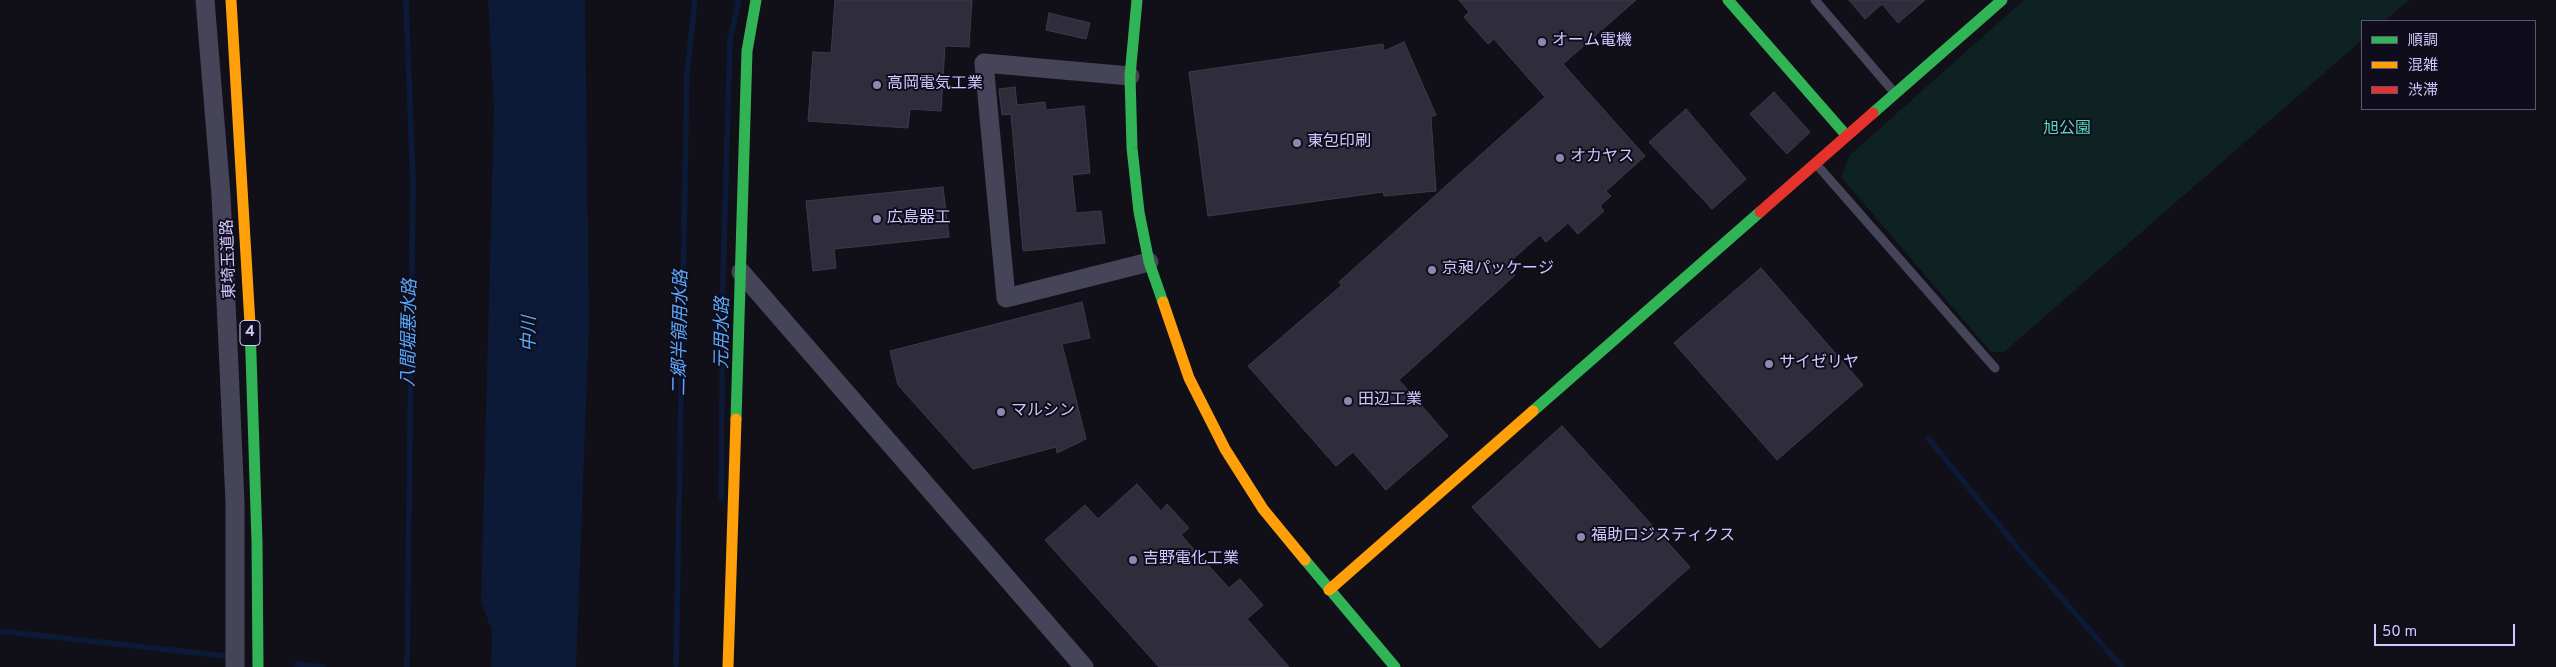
<!DOCTYPE html>
<meta charset="utf-8">
<style>
body{margin:0}
#map{position:relative;width:2556px;height:667px;overflow:hidden;background:#111018;font-family:Overpass,"Noto Sans JP",sans-serif}
canvas{display:block}
.legend{position:absolute;left:2361px;top:20px;width:175px;height:90px;box-sizing:border-box;background:#0f0c1c;border:1px solid #5d5776;margin:0;padding:6px 9px;list-style:none;font-size:15px;color:#d1c8fd}
.legend li{display:flex;align-items:center;gap:10px;height:25px}
.legend b{width:25px;border:1px solid #5d5776}
.scale{position:absolute;left:2374px;top:624px;width:141px;height:22px;box-sizing:border-box;border:2px solid #d1c8fd;border-top:0;padding-left:6px;font-size:15px;line-height:18px;white-space:nowrap;color:#d1c8fd;-webkit-text-stroke:4px #0f0c1c;paint-order:stroke}
</style>
<div id="map">
<canvas width="2556" height="667"></canvas>
<ul class="legend">
<li><b style="height:6px;background:#30b455"></b>順調</li>
<li><b style="height:6px;background:#ff9f0a"></b>混雑</li>
<li><b style="height:6px;background:#e5322d"></b>渋滞</li>
</ul>
<div class="scale">50 m</div>
</div>
<script>
const ctx = document.querySelector('canvas').getContext('2d');
ctx.lineJoin = 'round';
function fill(path, color) { ctx.fillStyle = color; ctx.fill(path, 'evenodd'); }
const toPath = rows => new Path2D(rows.map(r => 'M' + r).join(''));
function trace(path, color, width, dash) { ctx.strokeStyle = color; ctx.lineWidth = width; ctx.lineCap = dash ? 'butt' : 'round'; ctx.setLineDash(dash || []); ctx.stroke(path); }
function label(font, color, halo, rows, align = 'center') {
  ctx.font = font + ' Overpass,"Noto Sans JP",sans-serif'; ctx.lineWidth = 4; ctx.setLineDash([]); ctx.textBaseline = 'middle'; ctx.strokeStyle = halo; ctx.fillStyle = color; for (const [text, x, y, turn = 0] of rows) {
    ctx.save(); ctx.translate(x, y); ctx.rotate((+turn || 0) * Math.PI / 180); ctx.textAlign = isNaN(turn) ? turn : align; if (halo) ctx.strokeText(text, 0, 0); ctx.fillText(text, 0, 0); ctx.restore();
  }
}
const green = toPath([
 [2024,0,2409,0,2384,21,2362,21,2362,40,2004,352,1991,352,1841,177,1850,155]
]);
const water = toPath([
 [488,0,585,0,589,326,576,667,491,667,492,631,481,602,494,109]
]);
const stream = toPath([
 [406,0,413,182,407,667],
 [1928,438,2017,547,2122,667],
 [721,499,723,279,730,39,739,0],
 [0,631,226,656],
 [297,664,323,667],
 [676,667,687,73,695,0]
]);
const building = toPath([
 [835,0,972,0,969,47,945,46,941,111,910,109,908,128,808,121,813,52,831,53,835,0],
 [1459,0,1636,0,1563,64,1645,156,1606,191,1611,196,1600,206,1604,211,1578,234,1568,223,1546,242,1540,235,1506,265,1515,275,1399,380,1448,436,1386,490,1353,452,1336,466,1248,366,1342,285,1339,282,1545,97,1494,39,1488,44,1464,17,1469,12,1459,0],
 [1849,0,1925,0,1898,23,1882,4,1865,19,1849,0],
 [1049,13,1090,23,1086,39,1046,30,1049,13],
 [1404,42,1436,115,1431,117,1436,191,1384,196,1383,192,1208,216,1189,72,1383,44,1384,51,1404,42],
 [1015,87,1017,105,1045,102,1046,110,1084,106,1090,173,1072,175,1076,213,1101,211,1105,243,1023,251,1011,114,1002,115,999,89,1015,87],
 [1774,92,1810,132,1787,154,1750,114,1774,92],
 [1686,109,1746,179,1712,209,1649,142,1686,109],
 [943,187,949,237,834,249,836,268,813,271,806,201,943,187],
 [1761,268,1863,385,1777,460,1674,343,1761,268],
 [1082,302,1090,338,1062,344,1086,439,1057,453,1056,447,973,469,898,385,890,351,1082,302],
 [1562,426,1690,567,1600,648,1472,507,1562,426],
 [1137,484,1161,511,1167,504,1189,528,1181,535,1229,588,1240,579,1263,605,1247,619,1289,667,1159,667,1045,540,1085,505,1098,519,1137,484]
]);
const lane = toPath([
 [1815,0,1893,91],
 [1817,165,1995,368]
]);
const street = toPath([
 [205,0,221,195,229,367,235,503,235,667],
 [1130,76,984,63,1006,298,1149,262],
 [741,272,1084,667]
]);
const fast = toPath([
 [1137,0,1130,76,1132,148,1139,212,1149,262,1163,302],
 [1728,0,1846,135],
 [1873,113,2002,0],
 [250,324,257,542,258,667],
 [1533,411,1760,212],
 [736,419,747,51,756,0],
 [1305,560,1395,667]
]);
const slow = toPath([
 [231,0,250,324],
 [1163,302,1189,378,1225,449,1263,509,1305,560],
 [1329,590,1533,411],
 [728,667,736,419]
]);
const jam = toPath([
 [1760,212,1873,113]
]);
const markers = [
 [1542,42,5,"#8e88ad"],
 [877,85,5,"#8e88ad"],
 [1297,143,5,"#8e88ad"],
 [1560,158,5,"#8e88ad"],
 [877,219,5,"#8e88ad"],
 [1432,270,5,"#8e88ad"],
 [1769,364,5,"#8e88ad"],
 [1348,401,5,"#8e88ad"],
 [1001,412,5,"#8e88ad"],
 [1581,537,5,"#8e88ad"],
 [1133,560,5,"#8e88ad"]
];
const shields = [
 [250,333,20]
];
const shieldNames = [
 ["4",250,333]
];
const poiNames = [
 ["オーム電機",1552,42],
 ["高岡電気工業",887,85],
 ["東包印刷",1307,143],
 ["オカヤス",1570,158],
 ["広島器工",887,219],
 ["京昶パッケージ",1442,270],
 ["サイゼリヤ",1779,364],
 ["田辺工業",1358,401],
 ["マルシン",1011,412],
 ["福助ロジスティクス",1591,537],
 ["吉野電化工業",1143,560]
];
const parkNames = [
 ["旭公園",2067,130]
];
const streetNames = [
 ["東埼玉道路",230,259,-92]
];
const waterNames = [
 ["八間堀悪水路",411,333,-89],
 ["二郷半領用水路",682,333,-89],
 ["元用水路",724,333,-89],
 ["中川",531,334,-89]
];
fill(green, '#0f2223');
fill(water, '#0c1a37');
trace(stream, '#0c1a37', 5.5);
fill(building, '#2f2c3c');
trace(building, '#3d3a4c', 1);
trace(lane, '#464459', 9);
trace(street, '#464459', 19);
trace(fast, '#30b455', 11);
trace(slow, '#ff9f0a', 11);
trace(jam, '#e5322d', 11);
for (const [x, y, r, color] of markers) { const dot = new Path2D(); dot.arc(x, y, r, 0, 2 * Math.PI); ctx.fillStyle = color; ctx.fill(dot); trace(dot, '#0f0c1c', 2); }
for (const [x, y, w] of shields) { const box = new Path2D(); box.roundRect(x - w / 2, y - 12.5, w, 25, 4); ctx.fillStyle = '#0f0c1c'; ctx.fill(box); trace(box, '#d1c8fd', 1); }
label('bold 15px', '#d1c8fd', null, shieldNames);
label('16px', '#d1c8fd', '#0f0c1c', poiNames, 'left');
label('16px', '#58d9bf', '#0f0c1c', parkNames);
label('16px', '#d1c8fd', '#0f0c1c', streetNames);
label('italic 18px', '#5aa8f9', '#0f0c1c', waterNames);
</script>
